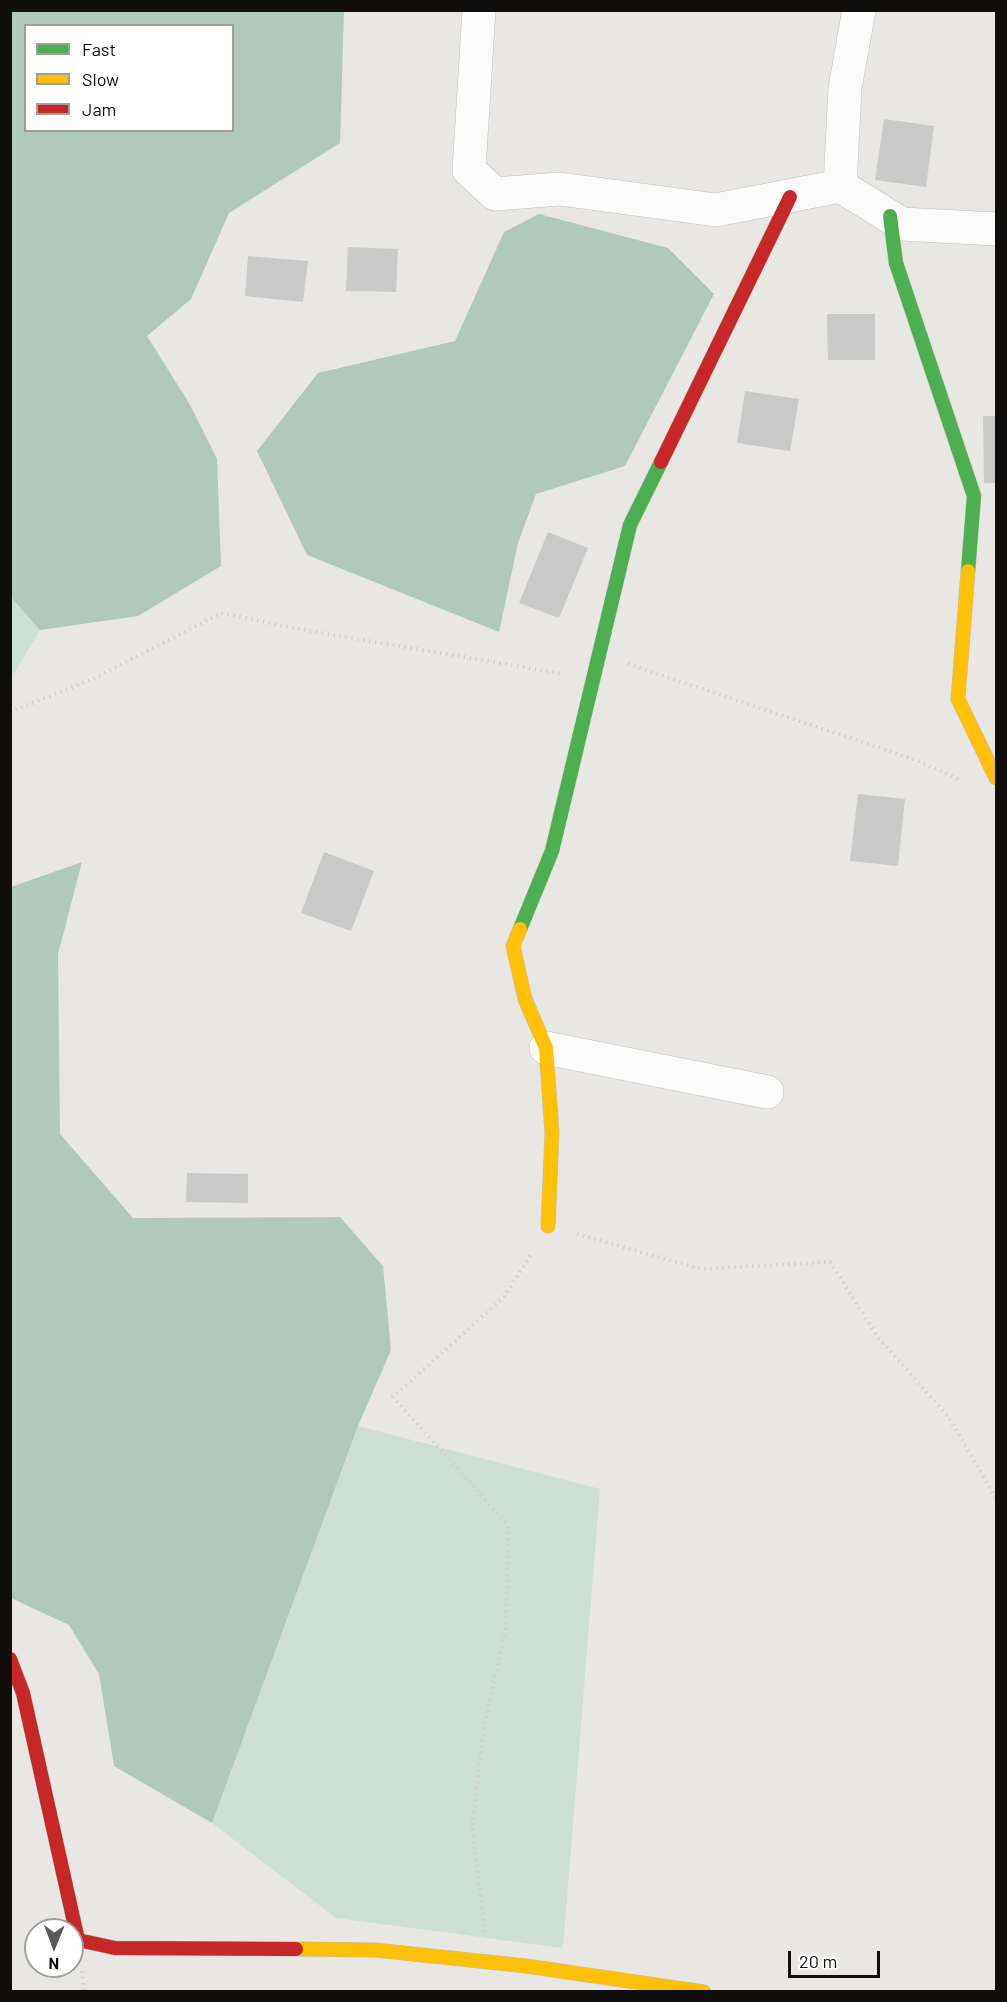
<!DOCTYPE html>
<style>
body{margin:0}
#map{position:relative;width:1007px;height:2002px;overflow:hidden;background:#e8e7e4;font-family:Barlow,sans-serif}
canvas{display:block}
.frame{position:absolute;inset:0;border:12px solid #0f0e0c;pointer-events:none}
.legend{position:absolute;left:24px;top:24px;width:210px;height:108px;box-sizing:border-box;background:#fff;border:2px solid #9f9f9e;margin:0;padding:8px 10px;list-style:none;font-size:18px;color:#0f0e0c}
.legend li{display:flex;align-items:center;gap:12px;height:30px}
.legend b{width:30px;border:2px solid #9f9f9e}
.north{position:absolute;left:24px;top:1918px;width:60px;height:60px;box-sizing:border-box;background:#fff;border:2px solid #9f9f9e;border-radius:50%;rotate:181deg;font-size:16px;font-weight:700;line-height:24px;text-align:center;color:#0f0e0c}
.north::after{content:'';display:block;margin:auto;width:21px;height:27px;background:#5b5a58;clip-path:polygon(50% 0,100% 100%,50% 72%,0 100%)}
.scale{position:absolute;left:788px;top:1951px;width:92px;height:27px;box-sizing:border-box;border:3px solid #0f0e0c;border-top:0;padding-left:8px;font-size:18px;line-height:21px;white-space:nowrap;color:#0f0e0c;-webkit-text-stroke:4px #fff;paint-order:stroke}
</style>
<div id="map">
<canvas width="1007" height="2002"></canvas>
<div class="frame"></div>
<ul class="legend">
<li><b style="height:8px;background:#4caf50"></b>Fast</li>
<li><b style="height:8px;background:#ffc107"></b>Slow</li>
<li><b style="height:8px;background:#c62828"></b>Jam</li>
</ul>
<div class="north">N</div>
<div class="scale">20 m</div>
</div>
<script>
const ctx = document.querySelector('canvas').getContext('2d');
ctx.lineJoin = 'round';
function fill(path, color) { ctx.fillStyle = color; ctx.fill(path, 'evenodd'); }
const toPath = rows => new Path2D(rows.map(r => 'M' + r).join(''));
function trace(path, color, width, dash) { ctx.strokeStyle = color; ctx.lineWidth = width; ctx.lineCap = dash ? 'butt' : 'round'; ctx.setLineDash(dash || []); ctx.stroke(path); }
const green = toPath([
 [11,596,40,630,15,672,11,674],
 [358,1426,600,1489,563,1948,336,1918,212,1823]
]);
const forest = toPath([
 [10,11,344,11,340,143,229,213,191,299,147,336,189,403,217,459,221,566,138,616,40,630,10,596],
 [26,26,232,26,232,130,26,130],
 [539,214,668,248,714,294,625,466,536,494,518,543,499,632,307,555,257,451,318,373,455,341,504,232],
 [82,862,58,954,60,1134,133,1218,340,1217,383,1266,391,1350,358,1426,212,1823,114,1766,99,1674,69,1625,11,1598,11,887]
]);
const building = toPath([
 [884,119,934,126,926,187,875,180],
 [348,247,398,249,396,292,346,291],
 [248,256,308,261,303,302,245,296],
 [827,314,875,314,875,360,828,360],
 [745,391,799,399,790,451,737,443],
 [983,416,996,416,996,483,984,483],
 [548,532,588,548,559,618,519,603],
 [858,794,905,799,898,866,850,861],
 [324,852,374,871,351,931,301,913],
 [187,1173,248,1174,248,1203,186,1202]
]);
const path = toPath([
 [628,664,916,760,960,780],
 [10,712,93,679,221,613,304,630,564,674],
 [577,1234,701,1269,830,1262,877,1336,949,1418,996,1498],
 [485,1932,472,1827,484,1728,506,1628,508,1525,393,1397,504,1297,532,1253],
 [82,1971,84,1992]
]);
const street = toPath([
 [479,10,469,170,495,194,560,189,716,210,840,186,845,88,859,10],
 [840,186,902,224,996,229],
 [546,1048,767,1092]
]);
const fast = toPath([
 [890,216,896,263,974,496,968,571],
 [520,929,552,851,630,525,661,462]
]);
const slow = toPath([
 [968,571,958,699,996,778],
 [520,929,513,946,525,999,546,1048,552,1133,548,1226],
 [296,1949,375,1950,526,1966,704,1992]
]);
const jam = toPath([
 [661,462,790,197],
 [10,1659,23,1693,78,1940,115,1948,296,1949]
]);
fill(green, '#cedfd5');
fill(forest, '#b0c9bc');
fill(building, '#cbcaca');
trace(street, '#c0bfbc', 34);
trace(fast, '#c0bfbc', 15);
trace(slow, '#c0bfbc', 15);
trace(jam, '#c0bfbc', 15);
trace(path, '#cfcfcf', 4, [1.5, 4.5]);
trace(street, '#fcfbfb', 33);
trace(fast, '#4caf50', 14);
trace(slow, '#ffc107', 14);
trace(jam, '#c62828', 14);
</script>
